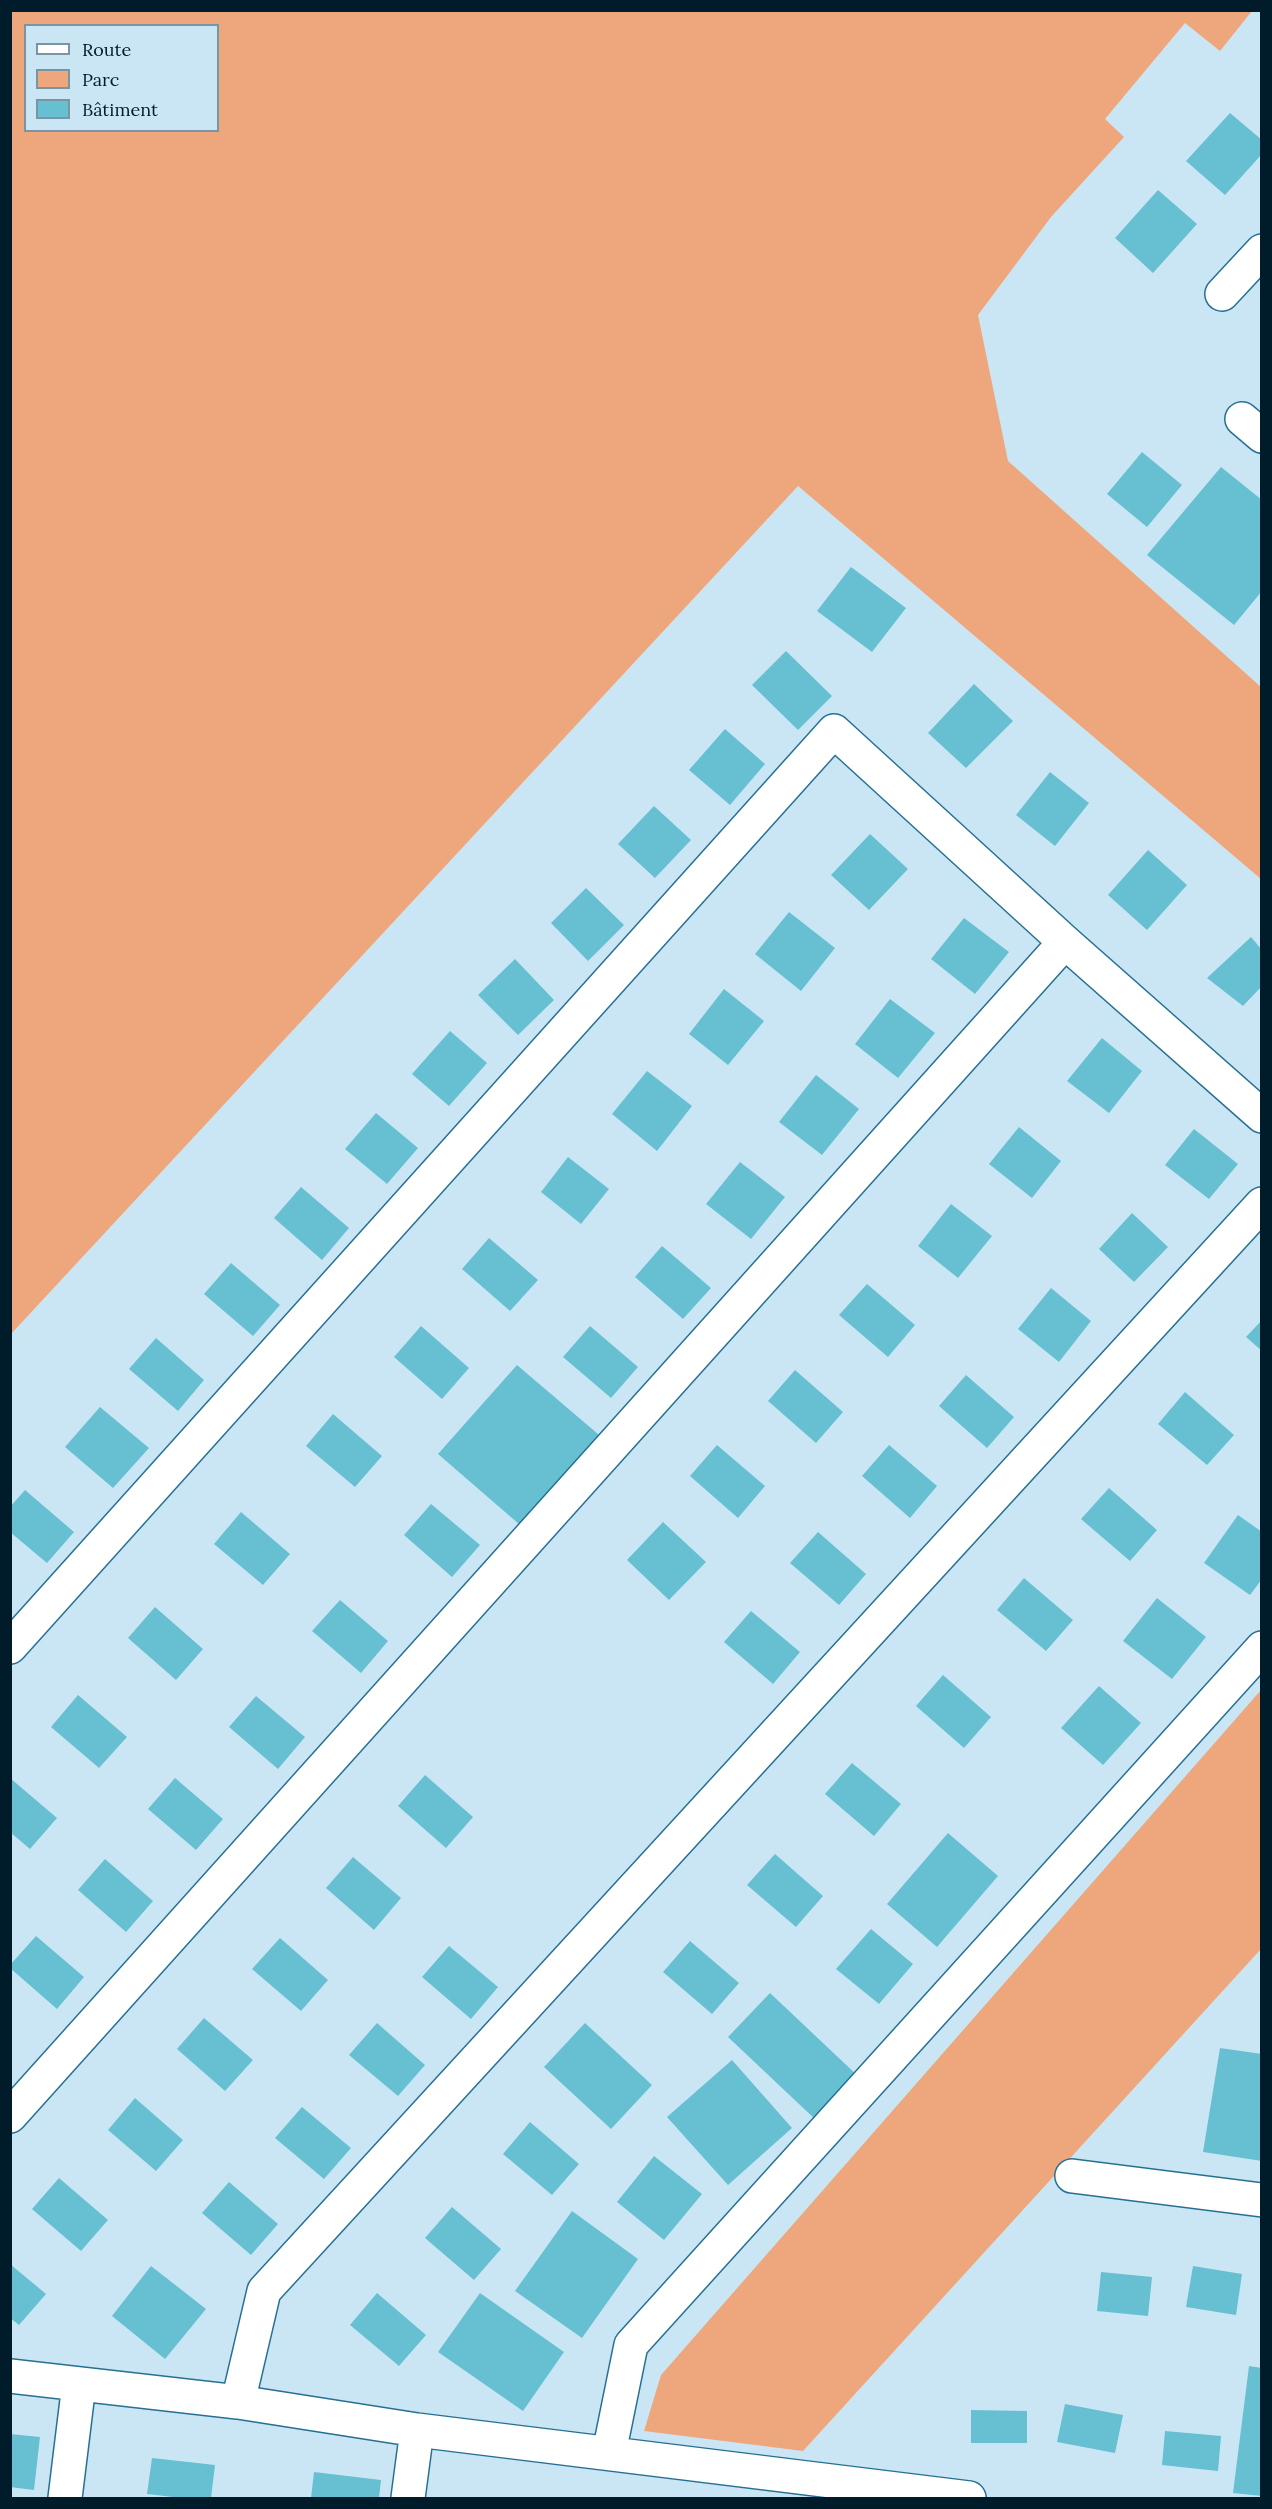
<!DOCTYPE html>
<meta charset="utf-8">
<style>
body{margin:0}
#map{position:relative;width:1272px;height:2509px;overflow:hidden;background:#cae6f5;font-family:Lora,serif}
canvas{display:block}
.frame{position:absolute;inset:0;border:12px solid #001c2a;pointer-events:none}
.legend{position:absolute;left:24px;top:24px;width:195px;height:108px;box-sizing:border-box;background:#cae6f5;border:2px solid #7995a4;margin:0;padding:8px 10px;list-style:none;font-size:18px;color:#001c2a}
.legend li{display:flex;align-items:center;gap:12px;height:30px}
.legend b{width:30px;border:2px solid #7995a4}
</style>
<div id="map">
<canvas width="1272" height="2509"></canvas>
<div class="frame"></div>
<ul class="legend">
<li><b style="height:8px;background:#fff"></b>Route</li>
<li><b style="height:16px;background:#eea77c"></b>Parc</li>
<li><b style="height:16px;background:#66c0d2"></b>Bâtiment</li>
</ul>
</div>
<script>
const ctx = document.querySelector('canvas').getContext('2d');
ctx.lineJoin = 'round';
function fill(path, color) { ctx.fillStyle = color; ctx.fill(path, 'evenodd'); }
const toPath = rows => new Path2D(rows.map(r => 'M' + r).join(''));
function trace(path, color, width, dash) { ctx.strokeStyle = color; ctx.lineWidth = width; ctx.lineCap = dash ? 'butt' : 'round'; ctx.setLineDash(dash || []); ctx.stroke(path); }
const green = toPath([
 [11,10,1252,11,1220,51,1185,23,1105,119,1124,137,1051,217,978,315,1008,461,1261,687,1261,879,798,486,11,1334],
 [26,26,218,26,218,130,26,130],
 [1261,1690,1261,1949,803,2451,644,2431,661,2375]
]);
const building = toPath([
 [1230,113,1262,140,1262,154,1225,195,1186,161],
 [1158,190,1197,224,1153,273,1115,238],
 [1142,452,1182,485,1147,527,1107,494],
 [1221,467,1262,500,1262,591,1234,625,1147,555],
 [851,567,906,608,872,652,817,611],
 [786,651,832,696,798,730,752,685],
 [974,684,1013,721,966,768,928,733],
 [725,729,765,764,730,805,689,770],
 [1050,772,1089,803,1055,846,1016,815],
 [654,806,691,840,655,878,618,844],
 [870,834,908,869,869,910,831,875],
 [1148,850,1187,885,1147,930,1108,895],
 [586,888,624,925,588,961,551,923],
 [789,912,835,948,801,991,755,954],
 [964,918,1009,952,975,994,931,959],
 [1251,937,1262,950,1262,986,1243,1006,1207,978],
 [515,959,554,1000,518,1035,478,995],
 [724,989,764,1021,728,1065,689,1034],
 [890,999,935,1033,898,1078,855,1044],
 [450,1031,487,1063,449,1106,412,1074],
 [1102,1038,1142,1071,1109,1113,1067,1081],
 [647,1071,692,1106,657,1151,612,1114],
 [816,1075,859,1109,822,1155,779,1122],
 [376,1113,418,1148,387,1184,345,1149],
 [1019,1127,1061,1161,1032,1198,989,1164],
 [1194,1129,1238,1164,1209,1199,1165,1165],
 [568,1157,609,1189,581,1224,541,1192],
 [740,1162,785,1197,751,1239,706,1204],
 [301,1187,349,1228,322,1260,274,1218],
 [951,1204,992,1236,958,1278,918,1246],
 [1132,1213,1168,1247,1134,1282,1099,1249],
 [489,1238,538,1280,510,1311,462,1269],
 [662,1246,711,1288,683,1319,635,1277],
 [231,1263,280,1305,253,1336,204,1294],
 [867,1284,915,1325,888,1357,839,1315],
 [1051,1288,1091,1321,1059,1362,1018,1329],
 [1262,1320,1262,1351,1246,1337],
 [421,1326,469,1368,442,1399,394,1357],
 [590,1326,638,1367,611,1398,563,1357],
 [156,1338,204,1380,178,1411,129,1369],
 [517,1365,605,1440,527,1531,438,1454],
 [795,1370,843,1412,816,1443,768,1401],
 [966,1375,1014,1417,987,1448,939,1406],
 [1185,1392,1234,1435,1207,1465,1158,1424],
 [100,1407,149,1448,113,1488,65,1447],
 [333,1414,382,1456,355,1487,306,1446],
 [717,1445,765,1486,738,1518,690,1476],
 [889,1445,937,1486,910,1518,862,1476],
 [1109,1488,1157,1530,1130,1561,1081,1519],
 [25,1490,74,1532,47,1563,10,1532,10,1507],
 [431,1504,480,1545,452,1577,404,1535],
 [241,1512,290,1554,263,1585,214,1544],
 [1238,1515,1262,1532,1262,1579,1250,1595,1204,1563],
 [663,1522,706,1562,669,1600,627,1560],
 [818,1532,866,1574,839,1605,790,1563],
 [1024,1578,1073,1620,1046,1651,997,1610],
 [1157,1598,1206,1637,1172,1679,1123,1641],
 [340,1600,388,1641,361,1673,312,1631],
 [155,1607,203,1649,176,1680,128,1638],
 [751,1611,800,1652,773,1684,724,1642],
 [943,1675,991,1717,964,1748,916,1706],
 [1099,1686,1141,1723,1103,1765,1061,1728],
 [78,1695,127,1737,99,1768,51,1727],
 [256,1696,305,1737,278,1769,229,1727],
 [852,1763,901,1804,874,1836,825,1794],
 [425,1775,473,1817,446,1848,398,1806],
 [10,1778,57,1818,30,1849,10,1832],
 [175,1778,223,1819,196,1850,148,1809],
 [948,1833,998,1876,937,1947,887,1904],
 [775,1854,823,1896,796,1927,747,1885],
 [353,1857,401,1898,374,1930,326,1888],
 [105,1859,153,1901,126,1932,78,1890],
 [871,1929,913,1964,879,2004,836,1969],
 [36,1936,84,1977,57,2009,10,1968,10,1965],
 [280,1938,328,1980,301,2011,252,1969],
 [690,1941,739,1983,712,2014,663,1972],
 [449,1946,498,1987,471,2019,422,1977],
 [770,1993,859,2077,817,2121,728,2037],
 [204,2018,253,2060,225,2091,177,2049],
 [377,2023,425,2065,398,2096,349,2055],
 [585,2023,652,2085,611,2129,544,2067],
 [1220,2048,1262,2054,1262,2161,1203,2152],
 [732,2060,792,2128,728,2185,667,2117],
 [135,2098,183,2140,156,2171,108,2130],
 [302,2107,351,2148,324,2179,275,2138],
 [530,2122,579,2164,552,2195,503,2154],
 [654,2156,702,2194,664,2240,617,2202],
 [59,2178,108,2220,81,2251,32,2209],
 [229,2182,278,2224,251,2255,202,2213],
 [452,2207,501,2249,474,2280,425,2238],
 [572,2211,638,2259,582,2338,515,2291],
 [10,2264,46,2294,19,2325,10,2318],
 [151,2266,206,2309,165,2359,112,2316],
 [1193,2266,1242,2274,1236,2315,1186,2307],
 [1101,2272,1152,2277,1148,2316,1097,2311],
 [377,2293,426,2335,399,2366,350,2325],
 [480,2293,564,2352,523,2411,438,2352],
 [1249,2366,1262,2368,1262,2496,1233,2493],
 [1065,2404,1123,2415,1115,2453,1057,2442],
 [971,2410,1027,2411,1027,2443,971,2443],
 [1165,2431,1221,2436,1218,2471,1162,2465],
 [10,2434,40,2437,34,2490,10,2487],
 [152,2458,215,2465,211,2498,182,2498,147,2494],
 [314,2472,381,2480,379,2498,311,2498]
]);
const minor = toPath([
 [1222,294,1262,251],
 [1242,419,1262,436],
 [10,1647,834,731,1065,942,1262,1116],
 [10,2116,1065,942],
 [1072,2176,1262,2200],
 [10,2376,238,2402,417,2430,969,2498],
 [238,2402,264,2291,1262,1204],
 [609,2453,631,2345,1262,1648],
 [65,2498,79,2384],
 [408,2498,417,2430]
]);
fill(green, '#eea77c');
fill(building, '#66c0d2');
trace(minor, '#267193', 36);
trace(minor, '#fff', 33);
</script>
